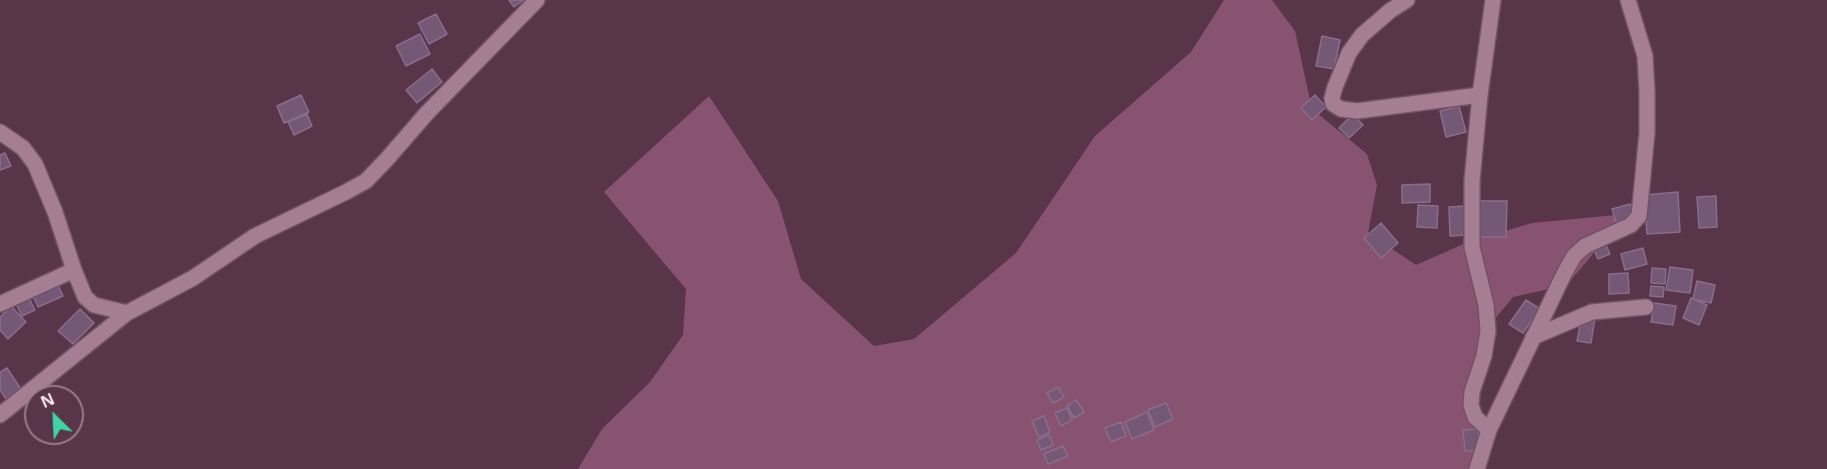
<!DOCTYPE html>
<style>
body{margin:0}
#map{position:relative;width:1827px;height:469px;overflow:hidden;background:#583548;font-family:"Noto Sans",sans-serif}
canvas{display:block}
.north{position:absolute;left:24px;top:385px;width:60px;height:60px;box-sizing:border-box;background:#583548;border:2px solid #997b8b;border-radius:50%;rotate:336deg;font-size:16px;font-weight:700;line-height:24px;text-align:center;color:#fae4ef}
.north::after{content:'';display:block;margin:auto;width:21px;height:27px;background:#3fd4a2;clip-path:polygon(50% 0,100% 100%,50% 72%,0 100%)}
</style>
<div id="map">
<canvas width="1827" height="469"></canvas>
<div class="north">N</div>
</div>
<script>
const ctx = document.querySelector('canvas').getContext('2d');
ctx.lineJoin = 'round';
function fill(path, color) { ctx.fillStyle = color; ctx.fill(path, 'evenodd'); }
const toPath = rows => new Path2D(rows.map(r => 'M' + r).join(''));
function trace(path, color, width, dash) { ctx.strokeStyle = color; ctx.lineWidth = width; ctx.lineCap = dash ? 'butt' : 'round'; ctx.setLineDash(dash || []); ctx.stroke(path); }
const green = toPath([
 [1224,0,1272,0,1295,31,1312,109,1367,154,1377,185,1368,233,1416,265,1468,242,1532,223,1626,214,1567,285,1513,297,1483,333,1468,411,1485,457,1485,469,578,469,602,429,650,382,683,335,686,289,604,192,709,96,778,201,801,279,874,346,914,339,1016,253,1095,136,1191,52]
]);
const building = toPath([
 [509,0,524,0,514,7,509,0],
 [436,14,447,34,429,44,418,23,436,14],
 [420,34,430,54,406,66,396,46,420,34],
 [1322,36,1340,40,1334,69,1316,66,1322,36],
 [432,69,442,82,417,103,406,90,432,69],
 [301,95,309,112,284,123,277,106,301,95],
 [1315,95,1326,107,1312,120,1301,108,1315,95],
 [1459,106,1466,132,1446,137,1440,111,1459,106],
 [307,114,312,126,294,135,288,122,307,114],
 [1353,114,1363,125,1349,138,1339,128,1353,114],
 [5,153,11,166,0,170,0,155,5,153],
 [1430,184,1430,202,1402,203,1402,185,1430,184],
 [1678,192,1680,232,1647,234,1644,195,1678,192],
 [1716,196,1717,227,1699,228,1697,197,1716,196],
 [1480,201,1507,201,1506,237,1479,237,1480,201],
 [1630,204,1634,217,1616,222,1612,209,1630,204],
 [1418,205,1438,206,1437,228,1417,227,1418,205],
 [1465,206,1467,235,1450,236,1449,207,1465,206],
 [1381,223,1398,243,1381,258,1364,238,1381,223],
 [1606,245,1610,254,1598,259,1594,250,1606,245],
 [1643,248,1647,264,1625,270,1621,254,1643,248],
 [1670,267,1693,270,1690,293,1666,290,1670,267],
 [1652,268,1666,269,1665,284,1651,283,1652,268],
 [1628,273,1629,293,1609,294,1609,274,1628,273],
 [56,281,63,296,38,307,31,292,56,281],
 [1697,281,1715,285,1711,303,1693,299,1697,281],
 [1651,286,1664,287,1663,297,1650,296,1651,286],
 [29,298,35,310,22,316,16,304,29,298],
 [1691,298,1707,305,1699,325,1683,318,1691,298],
 [1526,300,1540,309,1523,333,1509,324,1526,300],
 [1654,303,1676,306,1673,325,1651,322,1654,303],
 [11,306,26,322,8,339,0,330,0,317,11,306],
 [80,309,94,323,73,344,58,331,80,309],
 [1582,316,1595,318,1591,343,1577,341,1582,316],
 [7,368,21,389,6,399,0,390,0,372,7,368],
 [1058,387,1064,397,1053,403,1047,393,1058,387],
 [1076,400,1084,412,1074,418,1067,406,1076,400],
 [1166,403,1173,419,1155,427,1148,410,1166,403],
 [1067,408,1072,420,1061,426,1055,413,1067,408],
 [1147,412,1154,430,1132,439,1125,422,1147,412],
 [1044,416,1050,432,1039,437,1032,421,1044,416],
 [1121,422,1126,436,1111,442,1105,428,1121,422],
 [1478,429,1480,450,1465,451,1463,430,1478,429],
 [1049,435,1053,445,1041,450,1037,440,1049,435],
 [1063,446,1068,456,1048,464,1044,454,1063,446]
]);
const minor = toPath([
 [1407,0,1391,10,1362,35,1349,53,1335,87,1332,98,1333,104,1341,109,1357,111,1480,95],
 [0,132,23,148,35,164,55,212,74,270,85,297,94,305,127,313],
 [0,304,74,270],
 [1533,337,1592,312,1646,307],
 [0,415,127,313,193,278,255,236,346,192,366,181,387,159,427,113,537,0],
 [1489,430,1564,274,1574,256,1585,246,1631,225,1639,216,1647,133,1647,92,1645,56,1628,0],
 [1477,469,1489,430,1475,417,1471,405,1472,392,1484,356,1488,331,1486,305,1472,247,1472,181,1480,95,1493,0]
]);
fill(green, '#885370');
fill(building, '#755875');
trace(building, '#8a6d8a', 1.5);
trace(minor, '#715464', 18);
trace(minor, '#a67e93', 15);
</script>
